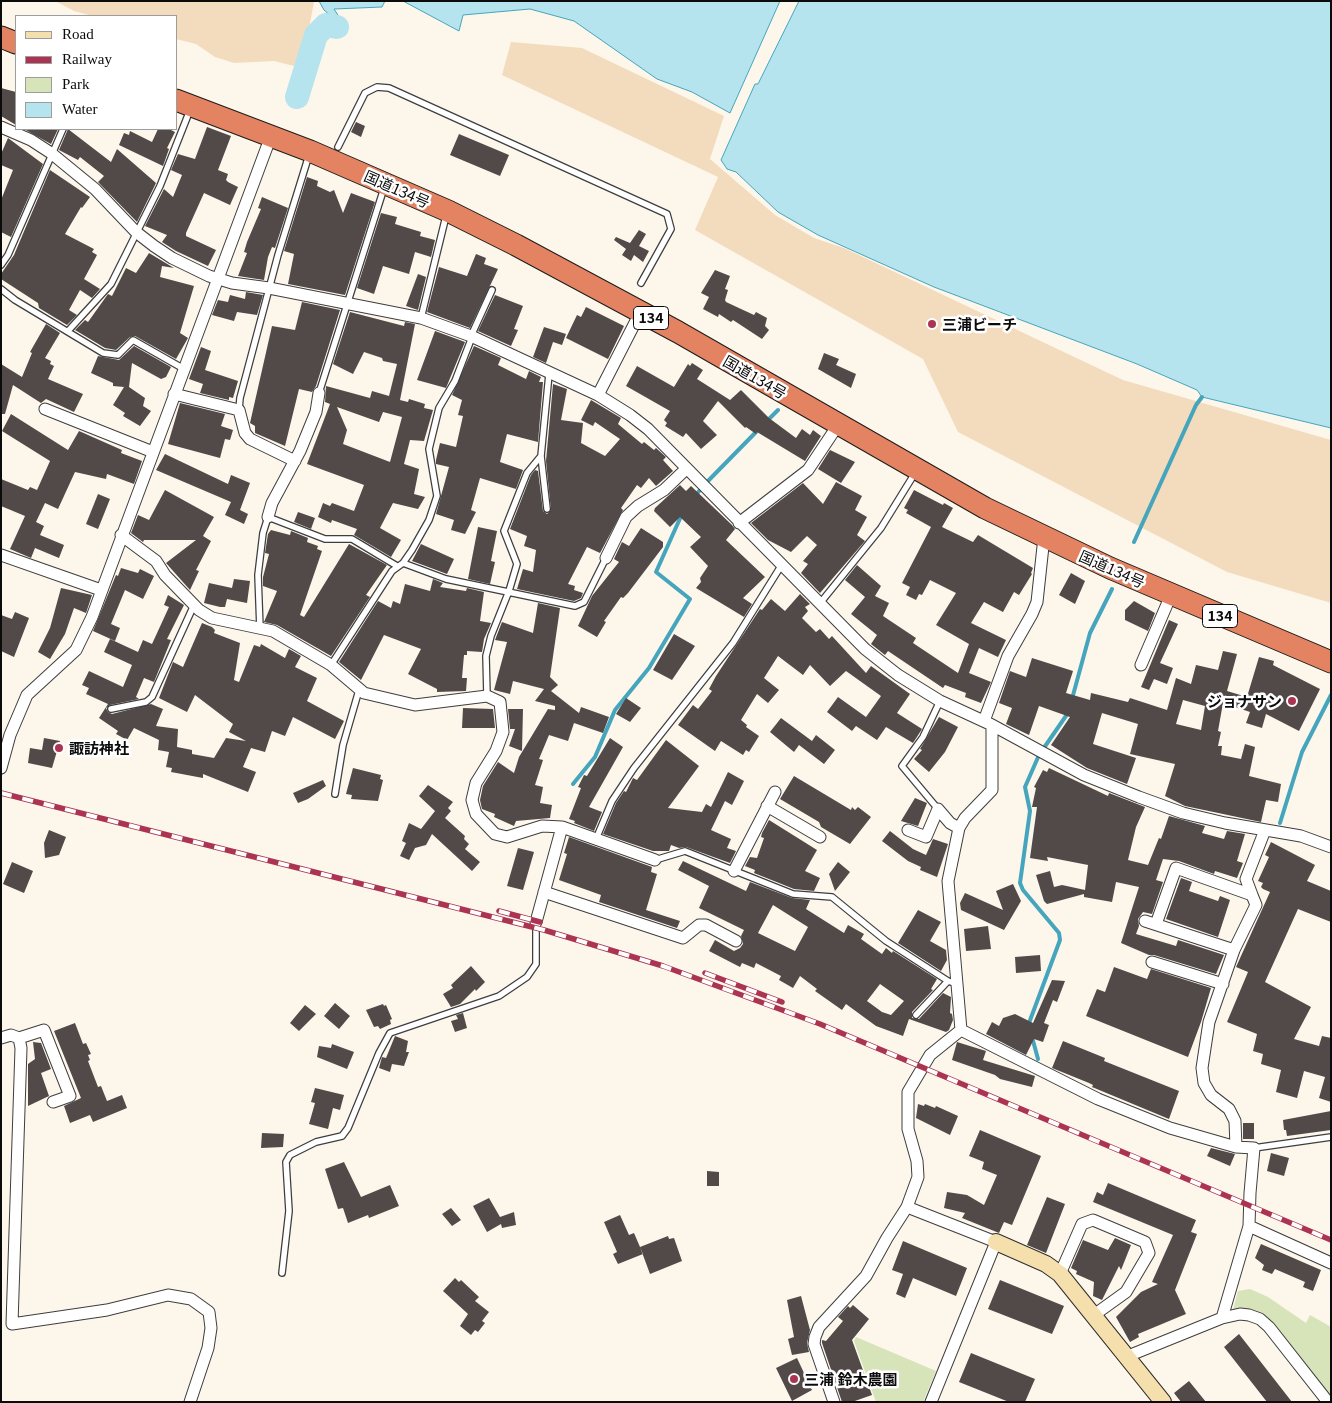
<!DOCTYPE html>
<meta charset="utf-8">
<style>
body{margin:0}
#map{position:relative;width:1332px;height:1403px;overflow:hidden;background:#fdf6eb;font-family:Georgia,serif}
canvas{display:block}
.frame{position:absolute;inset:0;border:2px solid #0b0b0b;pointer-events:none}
.legend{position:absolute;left:15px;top:15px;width:162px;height:115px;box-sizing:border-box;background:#fff;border:1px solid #9d9d9d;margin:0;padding:6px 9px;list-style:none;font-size:15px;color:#0b0b0b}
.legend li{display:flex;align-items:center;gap:10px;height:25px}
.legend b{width:25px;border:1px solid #9d9d9d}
</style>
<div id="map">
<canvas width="1332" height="1403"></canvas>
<div class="frame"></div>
<ul class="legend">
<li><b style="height:6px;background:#f5dfad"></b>Road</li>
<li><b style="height:6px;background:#aa3451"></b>Railway</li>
<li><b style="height:14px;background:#d7e3b9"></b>Park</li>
<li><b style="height:14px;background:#b5e4ee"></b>Water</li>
</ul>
</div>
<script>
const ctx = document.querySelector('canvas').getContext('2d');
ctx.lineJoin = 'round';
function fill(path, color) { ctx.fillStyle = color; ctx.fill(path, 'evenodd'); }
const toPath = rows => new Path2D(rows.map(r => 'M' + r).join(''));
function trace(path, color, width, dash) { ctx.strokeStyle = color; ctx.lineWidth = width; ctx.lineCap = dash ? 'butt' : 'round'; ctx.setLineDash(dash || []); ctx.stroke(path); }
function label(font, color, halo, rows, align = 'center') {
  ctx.font = font + ' Georgia,"Noto Sans JP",serif'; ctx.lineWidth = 5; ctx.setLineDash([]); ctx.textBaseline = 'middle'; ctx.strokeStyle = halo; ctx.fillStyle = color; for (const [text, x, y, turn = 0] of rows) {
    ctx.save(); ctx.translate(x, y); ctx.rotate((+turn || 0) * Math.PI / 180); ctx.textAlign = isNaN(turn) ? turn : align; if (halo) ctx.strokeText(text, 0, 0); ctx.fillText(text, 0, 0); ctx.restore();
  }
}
const green = toPath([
 [1250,1289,1268,1297,1306,1323,1310,1315,1331,1327,1331,1397,1276,1327,1260,1315,1233,1310,1238,1291],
 [856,1337,936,1371,923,1402,876,1402,854,1341]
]);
const sand = toPath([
 [55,1,308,1,314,2,303,60,298,67,274,61,234,63,215,57,196,44,176,39,176,16,92,16,74,11],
 [511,42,582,48,724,116,710,159,775,215,814,238,844,248,1123,380,1331,440,1331,603,1227,572,958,432,923,359,695,230,718,177,502,75]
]);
const water = toPath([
 [319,1,385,1,382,7,334,9,345,26,341,29,337,27,339,23,324,10,319,1],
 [403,1,780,1,730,113,692,92,657,79,574,21,530,9,463,15,459,31,403,1],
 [799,1,1331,1,1331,428,1202,397,1197,390,1137,364,934,287,818,235,778,212,736,172,727,169,721,160,755,84,758,84,799,1]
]);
const stream = toPath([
 [767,421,778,410],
 [708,481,757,431],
 [695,496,700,490],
 [1134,542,1196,405,1202,397],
 [1072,699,1090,633,1112,589],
 [573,784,595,757,615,710,649,668,690,599,656,572,682,514],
 [1280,823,1302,752,1331,695],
 [1029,1023,1060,940,1059,933,1023,890,1020,883,1030,811,1025,787,1039,755,1068,713],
 [1032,1037,1038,1059]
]);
const river = toPath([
 [297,97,316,35,326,25,337,27]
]);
const building = toPath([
 [1,88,16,92,16,125,1,116],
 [356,122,365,126,361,137,351,132],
 [207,127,231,136,218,170,228,174,226,180,228,182,238,187,230,205,204,193,186,233,186,236,216,250,208,266,176,251,162,242,167,235,145,226,164,189,173,197,182,175,171,170,178,154,195,159],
 [24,129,58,129,51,144],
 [68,129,111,162,117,149,156,183,137,222,98,182,104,176,80,157,78,160,59,150],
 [158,129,169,129,175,132,167,148,169,149,163,166,119,145,124,133,129,135,130,131,152,142],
 [459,134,509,155,500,176,450,155],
 [8,138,43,164,11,237,1,232,1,200,13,170,1,165,1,154],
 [50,170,90,197,82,208,81,207,65,234,94,249,92,252,97,255,84,279,100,289,92,298,80,290,69,310,77,315,67,325,39,308,38,303,1,279,1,274,14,255],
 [307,177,318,181,317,186,330,192,334,190,343,213,351,193,375,202,345,295,288,284,294,254,284,251],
 [262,197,288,208,275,248,272,247,268,257,264,280,238,276,247,253,244,252,247,242,261,209,258,208],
 [381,213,397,217,395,224,421,232,420,236,435,240,431,257,415,252,409,274,383,266,374,294,357,288],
 [639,230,646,234,639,246,649,251,643,262,634,255,631,261,622,255,626,249,614,240,616,237,630,243],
 [149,253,174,268,162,266,160,277,194,286,180,333,188,338,176,359,135,336,130,337,116,350,105,348,75,330,85,320,88,322,108,294,112,296,126,268,136,273],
 [476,254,486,258,484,264,498,269,470,328,427,312,439,267,467,276],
 [715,270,730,276,725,289,728,290,725,300,726,302,754,315,756,312,767,318,765,326,769,330,762,339,733,320,731,322,719,314,718,317,703,309,709,297,701,293],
 [418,274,426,277,418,310,406,306],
 [246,292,263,295,257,315,237,312,234,321,212,315,218,300,228,302,230,295,245,299],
 [495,295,523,306,514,329,518,330,511,346,478,331],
 [302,302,340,310,316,386,312,392,299,389,285,446,255,433,255,426,250,423,272,326,295,330],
 [586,307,624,326,608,359,566,338,577,315,581,317],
 [350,312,404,326,405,322,415,324,400,400,408,402,409,399,425,404,424,408,433,410,424,441,410,440,404,464,419,469,414,494,425,497,418,509,393,503,380,528,401,540,391,557,354,535,357,529,332,520,331,523,318,517,323,503,330,506,332,503,354,511,364,485,307,464,330,404,325,402,326,386,370,398,372,391,389,396,397,364,383,361,382,358,364,352,353,374,333,364],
 [337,407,379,422,383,412,402,417,390,462,343,444,347,430],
 [46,324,60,333,45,358,51,361,50,364,54,366,48,379,83,394,74,412,46,399,41,403,13,385,5,414,1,414,1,364,22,377,32,353,30,352],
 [544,327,566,334,562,345,553,342,546,363,533,357],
 [435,331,465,342,446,388,417,380],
 [134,346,171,367,166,377,161,379,132,363,129,387,145,398,143,406,151,411,140,426,123,416,125,413,113,405,124,387,113,386,113,383,91,373,98,356,119,360],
 [474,346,501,358,498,365,526,379,529,371,541,377,539,382,543,382,538,442,507,434,500,462,523,470,516,489,480,478,471,510,476,512,465,534,451,530,454,520,436,514,449,467,436,464,436,460,440,443,456,447,463,416,458,415,462,400,452,395],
 [201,347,211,351,205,370,238,381,233,398,229,397,229,400,200,393,203,384,189,379],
 [824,353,839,359,836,365,856,374,851,388,818,369],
 [692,363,703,370,697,379,730,400,741,390,769,418,796,438,802,429,810,435,813,430,821,436,805,461,757,432,756,434,746,427,745,428,718,401,703,421,717,435,701,449,686,433,683,437,665,426,667,423,664,420,670,411,626,386,637,366,674,387,688,364,690,366],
 [553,384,567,389,561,420,583,423,581,443,605,456,620,439,595,422,593,426,581,420,591,400,621,418,618,424,642,444,644,442,654,450,656,448,666,457,663,460,673,471,656,486,649,478,641,488,637,485,621,508,623,510,600,553,587,547,568,584,575,586,574,590,583,593,581,598,574,601,517,589,523,569,533,572,536,550,524,546,527,536,510,529,531,475,535,470,538,471,543,511,547,514,551,510,546,461],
 [180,403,225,414,221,426,233,430,230,440,225,439,220,458,168,444],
 [11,414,68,450,79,431,122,450,121,453,142,461,134,484,107,474,106,479,75,472,58,509,45,503,36,522,44,526,40,535,64,545,59,558,35,548,31,558,10,549,25,516,1,506,1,479,28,490,30,487,37,490,50,461,2,431],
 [830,450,855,462,841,483,818,469],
 [165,454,228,484,231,475,250,483,240,510,248,514,244,524,225,515,231,502,156,470],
 [836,482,862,496,855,510,867,517,857,535,865,541,820,593,801,573,808,564,803,561,817,545,807,536,791,552,768,540,751,523,803,483,823,504],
 [680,485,686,491,691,486,732,525,735,529,726,540,765,577,743,598,752,604,744,617,696,588,701,582,700,578,708,566,690,547,701,537,680,517,670,527,654,511,655,508],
 [165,490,214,517,203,536,211,541,196,570,199,571,190,590,166,563,196,540,144,540,143,542,131,533,138,515,149,520],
 [914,490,943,505,944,503,953,508,942,527,973,542,978,535,1033,568,1031,573,1032,574,1019,595,1014,592,1003,612,984,602,971,623,1006,640,998,657,979,648,969,673,991,682,981,703,965,697,966,693,945,685,943,688,888,651,885,655,871,644,877,635,851,614,865,597,845,580,857,565,881,586,875,596,889,603,883,616,916,638,913,643,958,673,969,644,936,625,956,593,930,580,922,595,919,594,916,600,906,595,910,587,902,583,931,527,906,513,908,510,904,508],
 [98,494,110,499,98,529,86,524],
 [298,512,315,518,311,529,294,522],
 [478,527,497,531,491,561,495,562,490,584,468,579],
 [641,528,663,542,663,547,628,593,623,598,621,597,604,621,606,622,597,637,578,626,592,596,619,562,614,559,622,542,629,546],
 [271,530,290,535,291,531,308,538,307,542,318,546,317,549,322,551,300,615,304,617,349,544,387,565,366,595,370,597,331,656,277,625,264,622,277,591,263,586,263,577,269,554,265,553,268,534],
 [421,544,454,559,447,574,412,561],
 [121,568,138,573,140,569,154,576,143,599,125,590,111,624,120,628,115,641,93,631,116,575,118,576],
 [1071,573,1085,581,1075,604,1059,595],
 [234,579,250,581,247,603,227,599,225,607,220,607,204,603,209,583,232,588],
 [433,579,443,583,440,587,466,591,467,588,484,592,480,621,491,623,484,639,482,652,467,651,467,655,464,655,462,678,467,678,466,691,437,692,437,689,408,674,421,649,384,635,361,680,339,662,378,601,391,608,393,601,400,604,405,584,430,591],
 [61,588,92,595,86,613,74,608,65,634,50,659,38,652,50,628],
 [800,594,810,604,805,607,808,611,802,618,816,632,820,629,829,639,832,636,866,673,871,666,910,694,897,713,922,729,913,743,886,727,877,740,856,726,852,731,827,712,838,697,866,717,881,696,846,671,830,686,810,665,803,675,778,656,764,678,779,690,768,703,757,694,741,720,747,725,746,727,759,736,749,752,746,750,743,755,721,741,715,751,678,725,693,705,698,709,712,691,709,689,716,676,760,609,762,610,771,599,785,611],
 [168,595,184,605,167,639,171,640,154,682,144,678,136,697,139,699,110,705,106,708,108,712,112,714,151,704,163,709,156,726,178,729,177,747,192,750,192,754,214,758,226,738,246,741,229,732,233,724,195,695,187,712,159,698,173,662,183,667,202,623,212,627,215,630,214,633,240,643,234,680,239,682,254,645,260,647,261,644,285,658,289,649,301,656,295,667,317,678,307,701,344,721,335,739,293,717,285,736,272,731,265,752,251,748,243,767,256,772,248,792,203,774,203,778,171,772,172,768,166,767,169,752,158,750,159,740,134,728,127,740,116,734,118,731,99,718,108,704,86,694,89,688,82,685,89,671,123,687,132,665,104,652,110,639,138,652,143,640,152,644,169,607,164,605],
 [1134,601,1155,613,1148,631,1125,620,1125,610],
 [538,603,560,608,550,677,558,685,551,691,579,713,581,707,609,717,603,733,574,723,568,741,549,735,539,759,543,760,535,785,543,787,540,803,552,805,550,818,516,821,514,826,494,817,495,814,482,809,480,800,483,786,498,762,514,773,519,757,548,709,555,710,555,706,535,701,544,689,513,681,510,694,494,690,507,642,495,640,502,622,533,633],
 [15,612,29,618,14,657,1,651,1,615,12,619],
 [1169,620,1178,624,1160,663,1173,668,1167,684,1154,679,1149,690,1141,687],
 [674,634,695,646,672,680,653,670],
 [1223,651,1237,654,1227,691,1247,697,1259,657,1274,661,1273,665,1320,689,1299,731,1266,714,1262,728,1246,723,1250,712,1223,703,1218,731,1221,732,1218,746,1222,746,1221,755,1241,759,1245,744,1255,747,1249,776,1281,784,1278,802,1266,800,1261,822,1185,806,1165,796,1175,764,1130,754,1138,724,1102,713,1093,744,1136,758,1127,784,1087,768,1051,745,1070,717,1039,706,1029,735,1006,724,1012,708,999,703,1010,671,1026,677,1032,658,1073,671,1066,693,1090,700,1091,693,1128,702,1130,698,1167,710,1176,678,1191,684,1196,665,1218,670],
 [1183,700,1205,706,1201,730,1176,724],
 [626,698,641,708,630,722,616,714],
 [463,708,493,709,495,728,462,728],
 [508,709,523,709,522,751,509,746,515,729,510,729],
 [939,717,958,727,945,752,929,772,914,759,922,750,920,749],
 [781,718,812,741,816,735,835,750,824,764,799,745,794,752,770,732],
 [44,738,60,741,52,768,28,763,30,748,42,750],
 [610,738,623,747,589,807,602,812,594,831,574,823,575,821,569,819,581,788,578,787,584,775,587,776],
 [666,740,699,766,668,808,702,812,706,804,711,807,728,772,744,781,732,805,725,801,711,830,731,839,727,848,736,851,730,863,686,847,679,848,671,845,669,851,653,851,603,834,616,803,624,791,626,792,633,778,637,780],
 [353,768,381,775,380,779,383,780,378,801,351,799,352,795,346,794],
 [1049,768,1108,796,1109,793,1145,807,1136,827,1128,860,1148,865,1159,838,1161,839,1169,816,1205,826,1202,833,1224,839,1227,831,1245,834,1237,861,1243,863,1237,878,1215,871,1214,874,1179,861,1163,859,1156,880,1163,882,1152,914,1143,912,1138,919,1139,926,1136,934,1176,946,1178,940,1224,955,1216,974,1154,955,1149,955,1121,943,1139,887,1116,882,1112,902,1084,897,1084,894,1047,904,1044,901,1036,875,1050,871,1054,887,1062,885,1085,890,1088,865,1047,857,1048,861,1030,858,1037,807,1032,807,1036,788,1034,787,1043,770,1047,772],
 [794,776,851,810,852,807,855,810,858,807,871,817,850,844,821,827,819,822,780,799],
 [323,780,326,786,308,799,298,803,293,793],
 [428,785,453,802,448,808,451,811,445,818,465,836,464,839,469,844,465,849,480,862,472,871,432,834,426,845,415,848,409,860,400,856,406,843,402,841,409,823,421,829,435,811,419,796],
 [915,798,927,803,918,826,901,821],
 [769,820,817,850,805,871,820,878,814,891,794,889,754,873,755,870,745,866,750,857,757,858,764,838,761,837,762,833],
 [49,830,66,837,59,855,45,858,44,843],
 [890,831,913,849,926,855,933,839,948,844,937,877,920,870,921,867,908,861,882,841],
 [569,837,652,867,651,872,657,874,646,910,680,921,677,928,599,902,601,895,559,880,567,854,564,853],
 [1271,842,1315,865,1307,881,1331,891,1331,922,1298,909,1265,982,1311,1007,1294,1039,1319,1046,1322,1036,1331,1038,1331,1102,1319,1098,1325,1077,1304,1071,1297,1098,1276,1092,1281,1070,1261,1064,1263,1054,1253,1051,1257,1034,1227,1022,1248,972,1236,967,1270,892,1263,889,1261,887,1263,883,1258,881,1269,857,1265,855],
 [518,848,534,852,523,890,507,886],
 [683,861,746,891,750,882,792,898,810,900,806,909,844,933,848,925,864,934,861,939,882,954,886,948,892,953,893,951,937,979,931,989,933,990,912,1012,912,1018,919,1019,943,993,951,997,950,1013,952,1014,953,1020,949,1030,946,1032,909,1019,903,1036,876,1026,846,1004,842,1010,815,991,817,989,800,976,793,988,779,980,781,976,756,963,754,968,742,963,740,967,709,951,715,940,734,951,740,948,743,944,741,936,744,930,699,908,709,886,678,870],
 [773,905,808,927,795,951,758,933],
 [880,984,904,1001,891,1015,882,1012,867,1001],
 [12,862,33,871,24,893,3,884],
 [838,862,850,872,835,891,829,874],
 [1181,878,1192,882,1189,891,1218,901,1220,896,1230,900,1218,937,1166,919],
 [1013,884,1021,901,1004,930,961,910,960,903,965,893,1003,910,996,891],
 [918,910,941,922,930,941,946,950,947,960,941,971,898,943],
 [988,926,991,949,966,951,964,929],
 [1040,955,1041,971,1016,973,1015,957],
 [471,966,485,982,476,991,475,989,460,1004,451,1007,443,994,453,988,451,985],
 [1114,967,1147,979,1151,969,1211,988,1201,1022,1188,1057,1086,1016,1097,989,1105,992],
 [1052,980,1065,981,1057,1002,1053,1000,1044,1023,1049,1025,1043,1042,1034,1039,1026,1055,986,1034,992,1022,999,1026,1003,1018,1015,1014,1033,1023],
 [335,1003,350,1016,339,1029,324,1016],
 [383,1004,384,1006,386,1005,392,1019,390,1020,391,1024,380,1029,378,1026,374,1027,366,1010],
 [305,1005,316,1014,299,1031,290,1023],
 [463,1013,467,1028,455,1032,451,1021,458,1019,456,1015],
 [75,1023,83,1044,86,1043,91,1054,88,1055,90,1060,88,1061,98,1087,101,1086,107,1101,122,1095,127,1108,93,1122,90,1115,70,1123,64,1106,81,1098,54,1031],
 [395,1036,408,1041,406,1052,409,1052,404,1066,392,1064,390,1072,379,1068,382,1057,386,1058],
 [1063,1041,1105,1058,1104,1061,1179,1091,1169,1119,1092,1087,1093,1085,1089,1083,1052,1068],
 [33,1042,41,1043,51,1069,41,1073,49,1096,28,1106,28,1064,35,1059],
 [957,1042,986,1051,983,1060,1035,1076,1032,1087,1000,1079,995,1075,952,1060],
 [332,1044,354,1052,347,1069,317,1057,319,1046,331,1048],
 [315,1088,344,1095,340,1110,333,1108,328,1129,309,1124,315,1103,311,1102],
 [918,1104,924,1106,925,1104,935,1108,936,1106,958,1116,950,1135,916,1118],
 [1331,1111,1331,1130,1287,1136,1286,1130,1284,1130,1283,1120],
 [1243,1123,1254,1123,1254,1139,1243,1139],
 [980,1130,1041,1156,1012,1225,1004,1222,999,1233,962,1218,965,1213,944,1208,947,1192,967,1195,984,1205,997,1175,982,1169,984,1162,969,1156],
 [262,1133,284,1134,283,1147,261,1148],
 [1211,1148,1235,1154,1230,1166,1207,1156],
 [1271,1153,1289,1158,1284,1176,1267,1171],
 [344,1162,361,1197,390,1185,399,1206,369,1218,368,1215,348,1223,343,1208,338,1209,325,1169],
 [707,1171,719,1172,719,1186,707,1186],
 [1108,1183,1196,1220,1191,1232,1197,1234,1175,1290,1186,1314,1138,1334,1139,1337,1130,1342,1116,1317,1141,1292,1158,1284,1152,1282,1173,1235,1093,1202,1097,1192,1103,1195],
 [1047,1197,1065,1204,1046,1253,1027,1245],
 [489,1198,500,1217,514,1212,516,1225,502,1228,501,1224,487,1232,473,1206],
 [451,1208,461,1220,452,1226,442,1214],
 [620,1215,629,1235,634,1233,643,1254,618,1264,613,1254,617,1252,604,1222],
 [668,1236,669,1239,674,1238,682,1261,650,1274,640,1247],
 [1115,1238,1131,1245,1121,1270,1119,1266,1102,1300,1093,1296,1094,1282,1076,1274,1077,1271,1071,1268,1083,1240,1108,1250],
 [903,1241,967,1268,956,1296,913,1278,905,1298,896,1294,903,1274,892,1270],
 [1261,1244,1321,1270,1313,1291,1303,1287,1305,1282,1275,1269,1272,1274,1262,1270,1264,1265,1255,1258],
 [455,1278,459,1282,461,1280,479,1297,475,1301,489,1312,482,1321,485,1323,478,1332,475,1330,471,1335,460,1326,468,1314,443,1291],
 [1000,1280,1064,1306,1052,1334,988,1309],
 [801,1296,810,1330,807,1343,809,1352,792,1355,788,1339,794,1337,787,1300],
 [853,1305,869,1319,852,1340,872,1395,852,1402,842,1402,822,1343,822,1340,826,1341,843,1321,838,1317,848,1306,850,1308],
 [1239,1334,1292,1402,1267,1402,1224,1347],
 [971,1353,1035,1379,1025,1402,1009,1402,959,1382],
 [797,1358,812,1390,792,1401,776,1368],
 [1189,1381,1206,1402,1181,1402,1174,1393]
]);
const lane = toPath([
 [338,147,365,93,377,87,389,88,667,214,671,229,641,283],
 [1,265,8,255,63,129],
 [1,289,15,300,103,353,118,355,133,340,184,369],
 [421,318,446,216],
 [68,331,111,284,160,186,190,110],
 [471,336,492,290],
 [319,393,384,188],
 [239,410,240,398,278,255,309,155],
 [547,509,541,456,549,374],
 [403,563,446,579,575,606,584,602,606,558],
 [821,602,881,528,915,473],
 [260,629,258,575,263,533,268,517,325,539,352,539,397,566],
 [331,665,392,571,403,563,412,550,429,520,437,496,429,449,439,408,455,381,472,337],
 [487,696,486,656,491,636,509,591,517,564,504,531,527,473,541,456],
 [111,709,146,702,152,697,194,605],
 [335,794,343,745,359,690],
 [938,809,902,766,923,737,940,701],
 [596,839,612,801,634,768,733,643,781,566],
 [655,860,685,851,793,894,832,897,886,941,948,981,957,984],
 [916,1015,948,981],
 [1254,1148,1331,1137],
 [282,1273,289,1211,286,1162,290,1155,316,1142,342,1136,348,1128,379,1053,390,1033,499,996,527,977,536,964,536,922]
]);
const street = toPath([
 [1,127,31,140,51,153,95,189,136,232,154,246,172,258,209,276,232,283,269,288,421,318,471,336,598,395,630,415,648,429,865,649,898,675,940,701,992,725,1084,775,1139,797,1183,813,1225,823,1301,836,1331,847],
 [174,394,239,410,245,433,250,439,295,461],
 [598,395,640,313],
 [45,409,153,452],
 [268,517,272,503,300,451,316,412,319,393],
 [739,523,808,470,838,425],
 [121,535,156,561,165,575,199,610,212,618,273,631,331,665,364,693,415,705,487,696,500,702,503,732,496,751,476,783,472,800,476,814,495,834,507,837,542,826,562,827],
 [1,555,101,590],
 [606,558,626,517,638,506,664,490,686,469],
 [1141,665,1171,595],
 [984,721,1008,656,1032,614,1037,602,1044,537],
 [1,768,10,735,27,695,76,650,92,617,271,136],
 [767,806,820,837],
 [908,830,926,837,938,809,950,823,959,828],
 [734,871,775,792],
 [544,892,683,938,699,925,706,925,736,941],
 [1252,895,1246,879,1265,830],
 [1145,921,1234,950],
 [536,922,562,827,655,860],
 [1156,924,1176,868,1252,895,1256,905,1234,950,1209,1022,1202,1068,1204,1083,1211,1095,1229,1109,1235,1121,1236,1147,1254,1148,1250,1193,1249,1226,1222,1318],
 [1152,962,1223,984],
 [961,1030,1098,1099,1170,1128,1236,1147],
 [1,1038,11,1035,19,1038,21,1048,12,1324,107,1310,168,1295,191,1299,209,1312,211,1328,208,1348,190,1402],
 [19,1038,44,1030,70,1096,53,1102],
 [907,1207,996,1242,931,1402],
 [1249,1226,1331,1263],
 [1060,1274,1082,1224,1093,1220,1145,1242,1149,1253,1126,1292,1094,1315],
 [1128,1356,1222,1318,1240,1314,1249,1315,1260,1319,1269,1327,1328,1402],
 [834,1402,814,1344,815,1337,819,1327,866,1276,887,1238,907,1207,918,1177,917,1161,908,1129,908,1092,930,1055,961,1030,948,881,959,828,965,818,992,790,992,725]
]);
const secondary = toPath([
 [996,1242,1046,1264,1060,1274,1163,1402]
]);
const highway = toPath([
 [1,37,16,43],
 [176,100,310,151,448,211,516,245,678,332,985,508,1110,568,1331,662]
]);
const rail = toPath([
 [1,793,544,930,663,966,820,1024,1331,1240],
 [499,911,540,922],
 [705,973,782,1002]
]);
const markers = [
 [932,324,5,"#aa3451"],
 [1292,701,5,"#aa3451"],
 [59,748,5,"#aa3451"],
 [794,1379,5,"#aa3451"]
];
const shields = [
 [651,318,35],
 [1220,616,35]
];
const shieldNames = [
 ["134",651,318],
 ["134",1220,616]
];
const streetNames = [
 ["国道134号",397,189,24],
 ["国道134号",755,377,30],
 ["国道134号",1112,569,24]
];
const poiNames = [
 ["三浦ビーチ",942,324],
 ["ジョナサン",1282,701,"right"],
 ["諏訪神社",69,748],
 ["三浦 鈴木農園",804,1379]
];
fill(green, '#d7e3b9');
fill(sand, '#f3dcbd');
fill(water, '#b5e4ee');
trace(water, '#45a5bd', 1);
trace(stream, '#45a5bd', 4);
trace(river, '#b5e4ee', 24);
fill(building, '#524a49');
trace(lane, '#3e3e3e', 8);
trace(street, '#3e3e3e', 13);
trace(secondary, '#2d2d2d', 18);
trace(highway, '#1c1c1c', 23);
trace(lane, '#fff', 5.5);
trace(street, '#fff', 11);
trace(secondary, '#f5dfad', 16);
trace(highway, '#e38362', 21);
trace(rail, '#aa3451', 5.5);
trace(rail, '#fff', 4, [11]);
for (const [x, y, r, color] of markers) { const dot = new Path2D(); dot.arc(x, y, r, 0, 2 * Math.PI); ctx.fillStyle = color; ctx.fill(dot); trace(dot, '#fff', 2); }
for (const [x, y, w] of shields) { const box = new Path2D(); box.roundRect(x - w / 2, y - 11.5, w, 23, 4); ctx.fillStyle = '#fff'; ctx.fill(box); trace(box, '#0b0b0b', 1); }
label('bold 14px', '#0b0b0b', null, shieldNames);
label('15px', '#0b0b0b', '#fff', streetNames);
label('bold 15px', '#0b0b0b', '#fff', poiNames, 'left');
</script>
